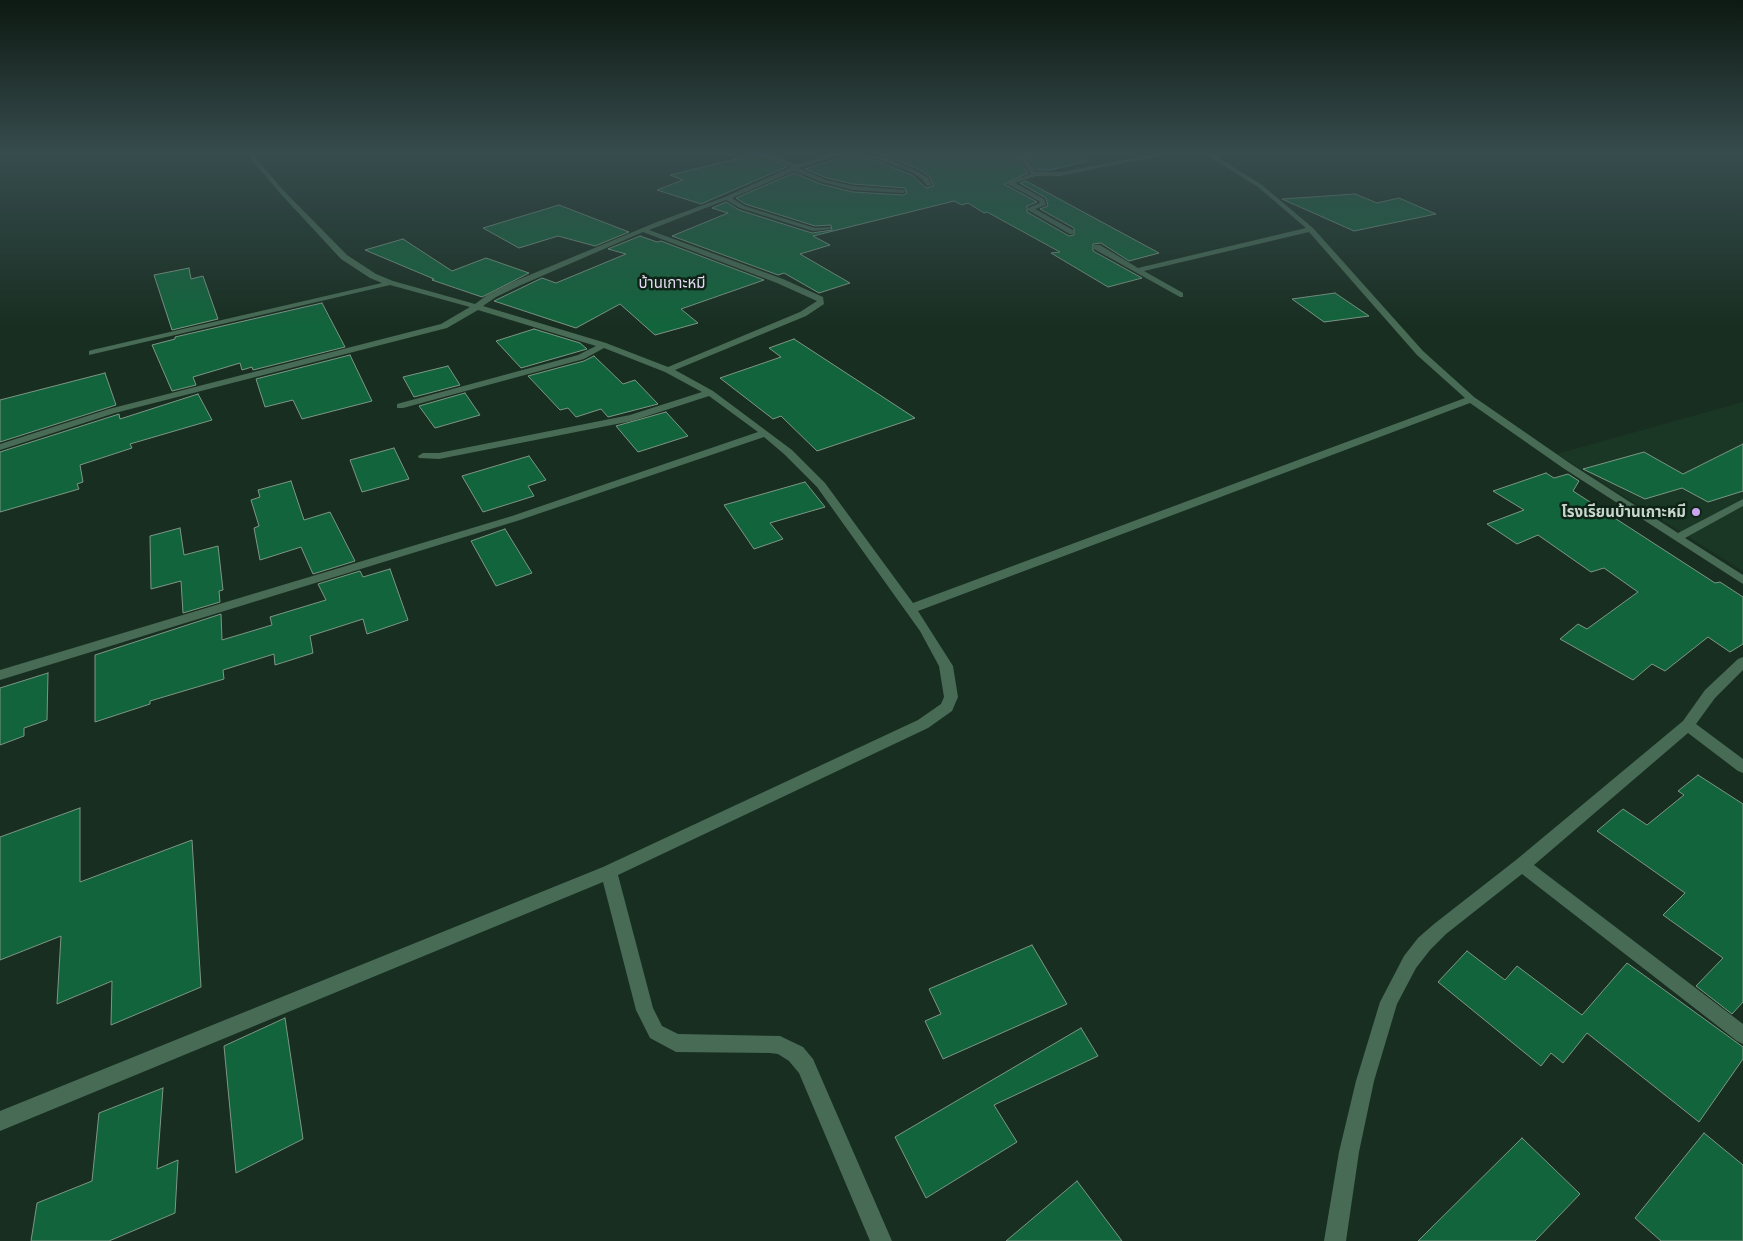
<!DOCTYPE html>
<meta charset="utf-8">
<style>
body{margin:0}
canvas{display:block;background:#182e21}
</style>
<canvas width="1743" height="1241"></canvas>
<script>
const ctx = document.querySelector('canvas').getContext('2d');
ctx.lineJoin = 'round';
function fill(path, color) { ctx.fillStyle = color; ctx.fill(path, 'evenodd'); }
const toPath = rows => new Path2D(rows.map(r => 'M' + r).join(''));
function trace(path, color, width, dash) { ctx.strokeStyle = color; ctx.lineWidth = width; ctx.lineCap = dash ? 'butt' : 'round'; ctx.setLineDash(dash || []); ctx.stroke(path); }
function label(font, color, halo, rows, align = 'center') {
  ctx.font = font + ' Quicksand,"Noto Sans Thai",sans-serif'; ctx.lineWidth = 5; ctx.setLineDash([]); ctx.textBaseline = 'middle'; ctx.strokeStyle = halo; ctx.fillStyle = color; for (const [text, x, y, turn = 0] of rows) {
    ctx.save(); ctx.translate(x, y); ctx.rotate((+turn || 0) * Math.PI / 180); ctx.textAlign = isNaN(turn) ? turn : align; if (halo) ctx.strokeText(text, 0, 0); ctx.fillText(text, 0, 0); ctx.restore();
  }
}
const built = toPath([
 [1743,402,1743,571,1557,454]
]);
const building = toPath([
 [761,153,787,167,701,204,657,190,683,180,670,175,761,153],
 [867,153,1023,153,1019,160,1028,173,1004,184,1037,202,1027,206,1027,212,1069,236,1074,235,1074,228,1040,209,1048,206,1046,198,1020,183,1026,181,1159,253,1129,261,1101,243,1093,244,1093,251,1142,278,1108,287,1051,253,1060,252,987,212,984,213,968,203,962,205,954,201,813,236,830,245,800,254,850,283,819,293,784,273,778,275,672,236,728,213,712,208,726,202,739,210,812,233,832,230,831,225,815,226,745,204,736,198,794,173,821,184,853,192,903,195,907,193,905,188,853,184,827,178,805,169,852,154,877,161,912,175,926,188,934,186,929,176,918,169,882,154,867,153],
 [1033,153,1086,153,1087,161,1051,170,1037,170,1029,159,1033,153],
 [1355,194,1377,203,1399,198,1436,214,1354,231,1282,199,1355,194],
 [559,205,629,232,595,246,558,236,519,248,483,228,559,205],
 [640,236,657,242,661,241,764,280,681,309,698,323,655,335,620,304,576,328,494,301,542,278,556,283,626,254,608,249,640,236],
 [403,239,452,271,486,258,529,273,482,297,432,280,434,279,365,250,403,239],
 [189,268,191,279,203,276,218,319,172,330,154,275,189,268],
 [1335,293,1369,316,1324,322,1292,299,1335,293],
 [322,303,345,347,253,370,252,367,242,370,240,363,193,377,196,385,172,391,152,345,175,339,175,337,322,303],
 [534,329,580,343,587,349,521,368,496,341,534,329],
 [794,339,915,418,817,451,781,416,773,419,720,378,781,357,769,348,794,339],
 [350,355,372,401,302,419,293,400,265,407,256,379,350,355],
 [594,356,623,384,635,380,658,404,608,417,601,409,576,417,568,408,560,410,528,376,584,361,594,356],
 [448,366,460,385,414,397,403,377,448,366],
 [105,373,116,405,0,442,0,400,105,373],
 [465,393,480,415,435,428,419,406,465,393],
 [198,394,212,420,130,444,132,448,80,465,83,482,77,484,79,489,0,512,0,452,116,415,119,414,120,419,198,394],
 [666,412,688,436,638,452,616,426,666,412],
 [1743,444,1743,491,1708,502,1682,488,1645,499,1583,469,1644,452,1683,474,1743,444],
 [394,448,409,479,362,492,350,460,394,448],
 [529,456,546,480,528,486,534,496,483,512,462,476,529,456],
 [1546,473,1554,478,1568,474,1579,481,1573,491,1715,583,1720,582,1743,597,1743,644,1730,652,1708,637,1665,671,1652,664,1633,680,1560,639,1578,624,1587,629,1638,592,1604,568,1591,572,1538,535,1517,544,1487,524,1524,510,1493,491,1546,473],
 [291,481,304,520,330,512,355,561,313,574,301,547,260,560,254,528,259,526,251,500,260,497,258,490,291,481],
 [805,482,825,507,770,523,783,539,754,549,724,505,805,482],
 [180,528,184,555,218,546,223,590,219,591,220,602,183,613,181,581,151,589,150,536,180,528],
 [505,529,532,573,496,586,471,541,505,529],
 [390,569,408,620,367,634,363,619,310,636,313,653,275,665,274,654,223,670,224,679,150,701,150,704,95,722,95,655,221,614,222,640,272,625,270,617,326,600,318,584,360,571,363,577,390,569],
 [48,673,47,720,24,728,24,736,0,745,0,688,48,673],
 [1698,775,1743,804,1743,1002,1732,1014,1696,986,1723,958,1663,915,1685,893,1597,831,1623,809,1647,825,1684,795,1678,791,1698,775],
 [80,808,80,882,192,840,201,987,111,1025,112,981,57,1004,61,936,0,960,0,837,80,808],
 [1032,945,1067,1004,943,1059,925,1021,941,1014,929,989,1032,945],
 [1467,951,1505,980,1517,966,1582,1015,1627,963,1743,1047,1743,1059,1699,1122,1587,1033,1563,1063,1551,1053,1541,1066,1438,982,1467,951],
 [285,1018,303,1139,236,1173,224,1046,285,1018],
 [1081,1028,1098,1056,994,1105,1017,1142,926,1198,895,1137,1081,1028],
 [163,1088,157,1169,178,1160,175,1213,109,1241,31,1241,37,1203,92,1181,99,1113,163,1088],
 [1704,1133,1743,1165,1743,1241,1661,1241,1635,1218,1704,1133],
 [1522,1138,1580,1194,1535,1241,1418,1241,1522,1138],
 [1077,1181,1122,1241,1006,1241,1077,1181]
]);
const minor = toPath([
 [246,153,252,153,283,190,347,255,376,274,393,281,475,304,490,293,515,281,657,222,725,197,791,167,763,153,770,153,797,165,835,153,843,153,799,168,826,180,853,186,905,190,906,191,903,193,853,190,822,182,794,171,732,198,744,206,815,228,831,227,831,229,813,231,740,208,726,200,649,230,783,279,823,297,824,304,806,316,675,370,713,391,792,450,825,483,913,603,1465,398,1417,355,1309,232,1144,271,1183,293,1183,297,1180,297,1094,249,1094,245,1100,245,1138,268,1306,228,1258,187,1204,153,1211,153,1262,185,1313,228,1423,351,1474,397,1571,464,1678,533,1743,499,1743,506,1685,538,1743,575,1743,584,1563,468,1470,403,918,611,953,666,958,697,952,711,928,728,618,875,653,1008,662,1026,678,1034,780,1036,803,1047,813,1059,892,1241,870,1241,799,1073,789,1061,778,1054,770,1053,676,1052,650,1038,636,1010,603,882,0,1131,0,1111,603,867,918,720,941,704,944,697,939,666,920,631,817,487,784,454,764,437,520,520,0,680,0,670,512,516,758,432,709,396,632,421,439,459,419,458,418,456,423,453,439,453,630,415,702,392,665,372,604,348,584,359,403,408,397,408,397,404,578,355,596,346,478,310,447,328,115,413,0,450,0,444,109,409,441,324,470,307,390,285,89,355,89,351,92,350,382,283,370,278,341,259,279,192,246,153],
 [643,232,777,283,817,301,800,312,668,367,606,343,483,306,496,297,521,285,643,232],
 [853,153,881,156,917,171,928,178,932,185,927,186,923,180,913,173,878,159,853,153],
 [1025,153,1031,153,1027,159,1036,172,1060,172,1161,153,1171,153,1060,176,1036,176,1015,183,1044,199,1046,205,1035,209,1073,230,1073,234,1070,234,1028,210,1028,208,1040,203,1039,201,1006,183,1031,174,1021,159,1025,153],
 [1743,657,1743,670,1715,698,1696,724,1743,759,1743,773,1738,771,1688,733,1534,865,1743,1024,1743,1044,1737,1041,1522,874,1446,934,1430,950,1416,968,1397,1004,1374,1081,1359,1152,1346,1241,1324,1241,1339,1152,1356,1081,1380,1002,1404,956,1418,938,1434,924,1516,860,1683,721,1705,690,1738,659,1743,657]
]);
const markers = [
 [1696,512,5,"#c9a5ee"]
];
const farQuarternames = [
 ["บ้านเกาะหมี",672,283]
];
const poiNames = [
 ["โรงเรียนบ้านเกาะหมี",1686,512]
];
fill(built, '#1a3725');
fill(building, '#12643c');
trace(building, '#7d9685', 1);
fill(minor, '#476b54');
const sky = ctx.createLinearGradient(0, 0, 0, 326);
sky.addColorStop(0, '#0d1912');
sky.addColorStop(0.47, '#374c4e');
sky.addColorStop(1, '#374c4e00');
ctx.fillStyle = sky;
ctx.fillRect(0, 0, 1743, 326);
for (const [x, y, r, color] of markers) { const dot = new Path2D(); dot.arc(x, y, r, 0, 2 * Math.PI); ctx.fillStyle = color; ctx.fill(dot); trace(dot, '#0e2417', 2); }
label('15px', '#e6d9f5', '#0e2417', farQuarternames);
label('bold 15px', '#c9d6cd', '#0e2417', poiNames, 'right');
</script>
